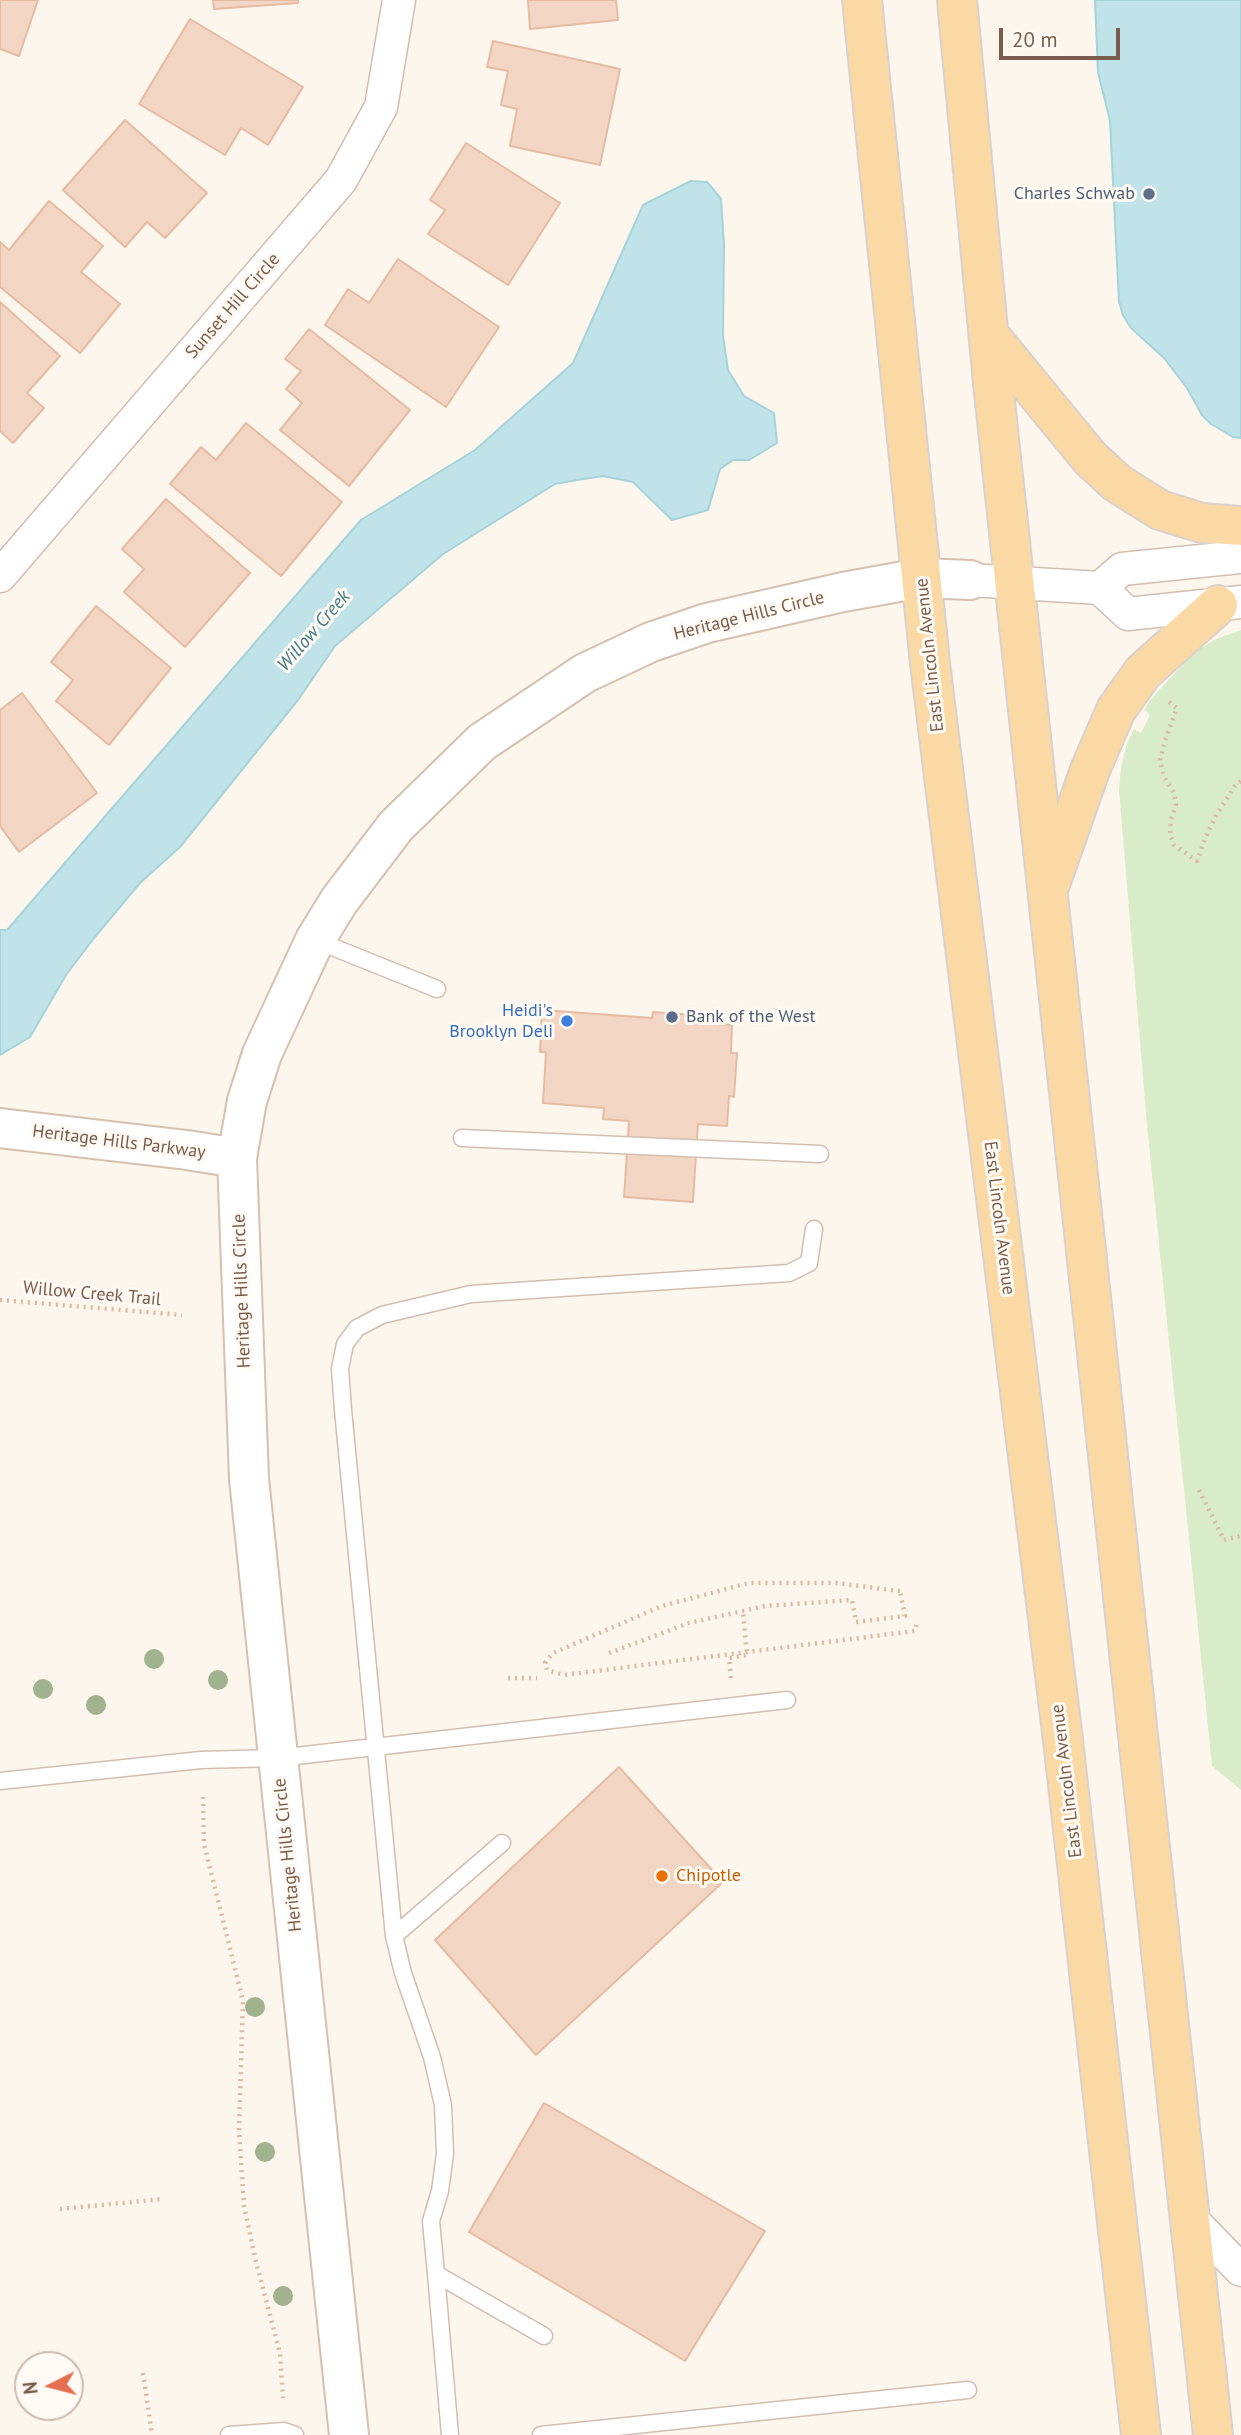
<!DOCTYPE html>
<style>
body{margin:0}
#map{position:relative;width:1241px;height:2435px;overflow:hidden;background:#fdf6ec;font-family:"PT Sans",sans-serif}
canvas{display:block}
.north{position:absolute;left:14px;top:2351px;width:70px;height:70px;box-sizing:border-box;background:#fffaf3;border:2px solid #cabbb1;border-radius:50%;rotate:264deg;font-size:19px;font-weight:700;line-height:28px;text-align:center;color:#7a5c4d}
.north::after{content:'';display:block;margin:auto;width:24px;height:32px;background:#e76f51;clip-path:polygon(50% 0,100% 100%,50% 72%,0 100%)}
.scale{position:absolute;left:999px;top:28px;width:121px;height:32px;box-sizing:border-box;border:4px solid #7a5c4d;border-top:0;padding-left:9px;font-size:21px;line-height:24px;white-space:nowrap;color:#7a5c4d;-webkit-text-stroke:5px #fffaf3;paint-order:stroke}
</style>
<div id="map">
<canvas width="1241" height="2435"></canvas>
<div class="north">N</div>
<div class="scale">20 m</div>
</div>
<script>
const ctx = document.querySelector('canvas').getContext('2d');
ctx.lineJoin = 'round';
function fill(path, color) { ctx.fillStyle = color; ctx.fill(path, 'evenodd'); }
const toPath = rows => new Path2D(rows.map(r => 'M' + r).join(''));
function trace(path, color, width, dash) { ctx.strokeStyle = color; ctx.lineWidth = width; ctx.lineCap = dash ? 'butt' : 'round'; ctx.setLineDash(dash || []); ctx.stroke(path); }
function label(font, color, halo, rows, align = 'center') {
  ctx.font = font + ' "PT Sans",sans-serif'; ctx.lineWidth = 6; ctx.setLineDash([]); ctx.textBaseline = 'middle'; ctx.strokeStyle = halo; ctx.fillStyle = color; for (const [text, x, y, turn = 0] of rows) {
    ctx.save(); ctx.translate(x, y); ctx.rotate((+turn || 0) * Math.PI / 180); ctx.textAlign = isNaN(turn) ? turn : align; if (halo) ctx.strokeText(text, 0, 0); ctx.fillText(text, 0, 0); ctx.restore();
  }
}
const green = toPath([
 [1241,630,1241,1790,1212,1766,1147,1125,1119,790,1121,768,1127,743,1134,729,1141,733,1150,715,1144,710,1151,699,1193,653,1216,639]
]);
const water = toPath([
 [1095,0,1241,0,1241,438,1233,437,1211,424,1202,415,1187,388,1164,358,1131,328,1123,315,1119,302,1110,121,1098,72,1095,0],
 [691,181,707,182,721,199,724,245,723,336,728,370,744,396,774,413,777,443,749,460,733,460,720,469,708,510,672,520,633,482,603,476,577,480,555,484,443,554,335,646,298,700,180,847,140,883,94,938,66,975,30,1037,0,1055,0,930,7,930,361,520,475,450,573,363,643,205,691,181]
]);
const building = toPath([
 [0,0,38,0,19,56,0,49,0,0],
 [213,0,298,0,298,3,214,9,213,0],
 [528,0,616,0,618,20,530,29,528,0],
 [190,19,303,87,268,145,241,128,225,155,139,104,190,19],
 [493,41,620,69,600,165,510,146,517,109,501,105,508,71,487,67,493,41],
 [125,120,207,193,165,238,147,222,125,247,63,190,125,120],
 [466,143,560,203,508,285,428,234,445,210,430,200,466,143],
 [49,201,103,246,81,272,120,304,80,353,0,287,0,242,9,250,49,201],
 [398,259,499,327,446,407,325,325,348,289,369,303,398,259],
 [0,302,60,356,27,393,44,408,13,443,0,431,0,302],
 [309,329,410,410,349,486,280,430,302,403,286,389,301,371,285,359,309,329],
 [246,423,342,502,281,576,170,484,201,447,216,460,246,423],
 [166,499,250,573,185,647,124,592,144,569,122,549,166,499],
 [96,606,171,668,109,745,56,701,73,680,51,662,96,606],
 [22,693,97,793,19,852,0,826,0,710,22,693],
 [542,1010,652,1018,653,1012,694,1015,694,1022,732,1025,731,1053,737,1053,734,1097,729,1096,727,1126,698,1124,693,1202,624,1197,629,1121,603,1119,604,1108,543,1103,546,1052,540,1052,542,1010],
 [619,1767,723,1882,536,2055,435,1940,619,1767],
 [544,2103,765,2231,685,2361,469,2232,544,2103]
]);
const path = toPath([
 [1169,702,1177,708,1165,740,1160,760,1164,777,1174,793,1176,805,1171,820,1170,835,1174,845,1197,861,1206,836,1217,814,1235,786,1241,781],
 [0,1300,182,1315],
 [1199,1490,1224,1540,1240,1536,1241,1539],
 [609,1653,689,1623,765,1606,852,1600,856,1622,905,1616,900,1591],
 [508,1678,537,1678],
 [731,1678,729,1658,747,1655,743,1611],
 [203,1797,204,1844,243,2001,239,2131,244,2206,256,2262,280,2353,283,2398],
 [60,2209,163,2199],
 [143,2373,152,2435]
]);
const lane = toPath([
 [315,940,437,989],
 [462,1138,820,1154],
 [0,1781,201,1760,278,1758,787,1700],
 [394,1936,502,1843],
 [436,2274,431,2221,440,2191,445,2154,443,2105,432,2057,403,1973,394,1936,343,1410,340,1369,345,1344,357,1328,382,1315,471,1294,789,1273,809,1263,814,1229],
 [229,2435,284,2431,295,2435],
 [450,2435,436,2274,544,2336],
 [541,2435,968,2390]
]);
const street = toPath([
 [0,576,341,180,381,107,399,0],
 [970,580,1100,588],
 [1100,588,1128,614,1241,602],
 [1100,588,1122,569,1241,557],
 [1190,2218,1241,2270]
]);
const secondary = toPath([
 [0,1128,187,1150,237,1158],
 [349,2435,249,1479,237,1158,247,1101,262,1054,315,940,339,901,396,826,482,742,585,673,651,642,707,623,843,592,921,578,970,580]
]);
const primary = toPath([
 [862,0,930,663,1063,1740,1141,2435],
 [957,0,993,383,1213,2435],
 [989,335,1090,458,1117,483,1160,510,1202,523,1241,526],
 [1050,884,1090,770,1116,710,1143,672,1218,605]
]);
const pathBridge = toPath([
 [900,1591,836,1583,749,1583,662,1606,553,1653,545,1663,547,1670,564,1675,915,1631,917,1622]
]);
const trees = [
 [154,1659],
 [218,1680],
 [43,1689],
 [96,1705],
 [255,2007],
 [265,2152],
 [283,2296]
];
const markers = [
 [1149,194,7,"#5c6f8a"],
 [672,1017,7,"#5c6f8a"],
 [567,1021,7,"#3f7fe0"],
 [662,1876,7,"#e8710a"]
];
const serviceNames = [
 ["Charles Schwab",1135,194],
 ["Bank of the West",686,1017,"left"]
];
const streetNames = [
 ["Sunset Hill Circle",233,306,-49],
 ["Heritage Hills Circle",749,616,-14],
 ["East Lincoln Avenue",930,655,-96],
 ["Heritage Hills Parkway",119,1142,7],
 ["East Lincoln Avenue",999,1218,83],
 ["Heritage Hills Circle",242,1291,-92],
 ["Willow Creek Trail",92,1294,5],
 ["East Lincoln Avenue",1067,1781,-97],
 ["Heritage Hills Circle",288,1855,-96]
];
const shopNames = [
 ["Heidi's",553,1011],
 ["Brooklyn Deli",553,1032]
];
const foodNames = [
 ["Chipotle",676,1876]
];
const waterNames = [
 ["Willow Creek",314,631,-49]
];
fill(green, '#d8ecc9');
fill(water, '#bfe3e8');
trace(water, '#a5d3da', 2);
fill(building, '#f3d5c3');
trace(building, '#e6bba3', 2);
trace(lane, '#d1beb0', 19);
trace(street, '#d1beb0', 35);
trace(secondary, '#d6c0b0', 42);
trace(primary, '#dad1cd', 42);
trace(path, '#d9b8a5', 4.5, [2, 5]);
trace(lane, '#fff', 16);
trace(street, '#fff', 32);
trace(secondary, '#fff', 38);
trace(primary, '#fbd9a5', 38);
trace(pathBridge, '#d9b8a5', 4.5, [2, 5]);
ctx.fillStyle = '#a0b28e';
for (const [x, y] of trees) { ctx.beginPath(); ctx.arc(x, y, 10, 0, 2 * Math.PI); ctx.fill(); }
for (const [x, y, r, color] of markers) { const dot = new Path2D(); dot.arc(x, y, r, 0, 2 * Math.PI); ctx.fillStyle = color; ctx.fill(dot); trace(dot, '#fffaf3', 2.5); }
label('18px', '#4e5e75', '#fffaf3', serviceNames, 'right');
label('18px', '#7a5c4d', '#fffaf3', streetNames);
label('18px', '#366cbe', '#fffaf3', shopNames, 'right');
label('18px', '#c56008', '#fffaf3', foodNames, 'left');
label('italic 19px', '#437c86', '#fffaf3', waterNames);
</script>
